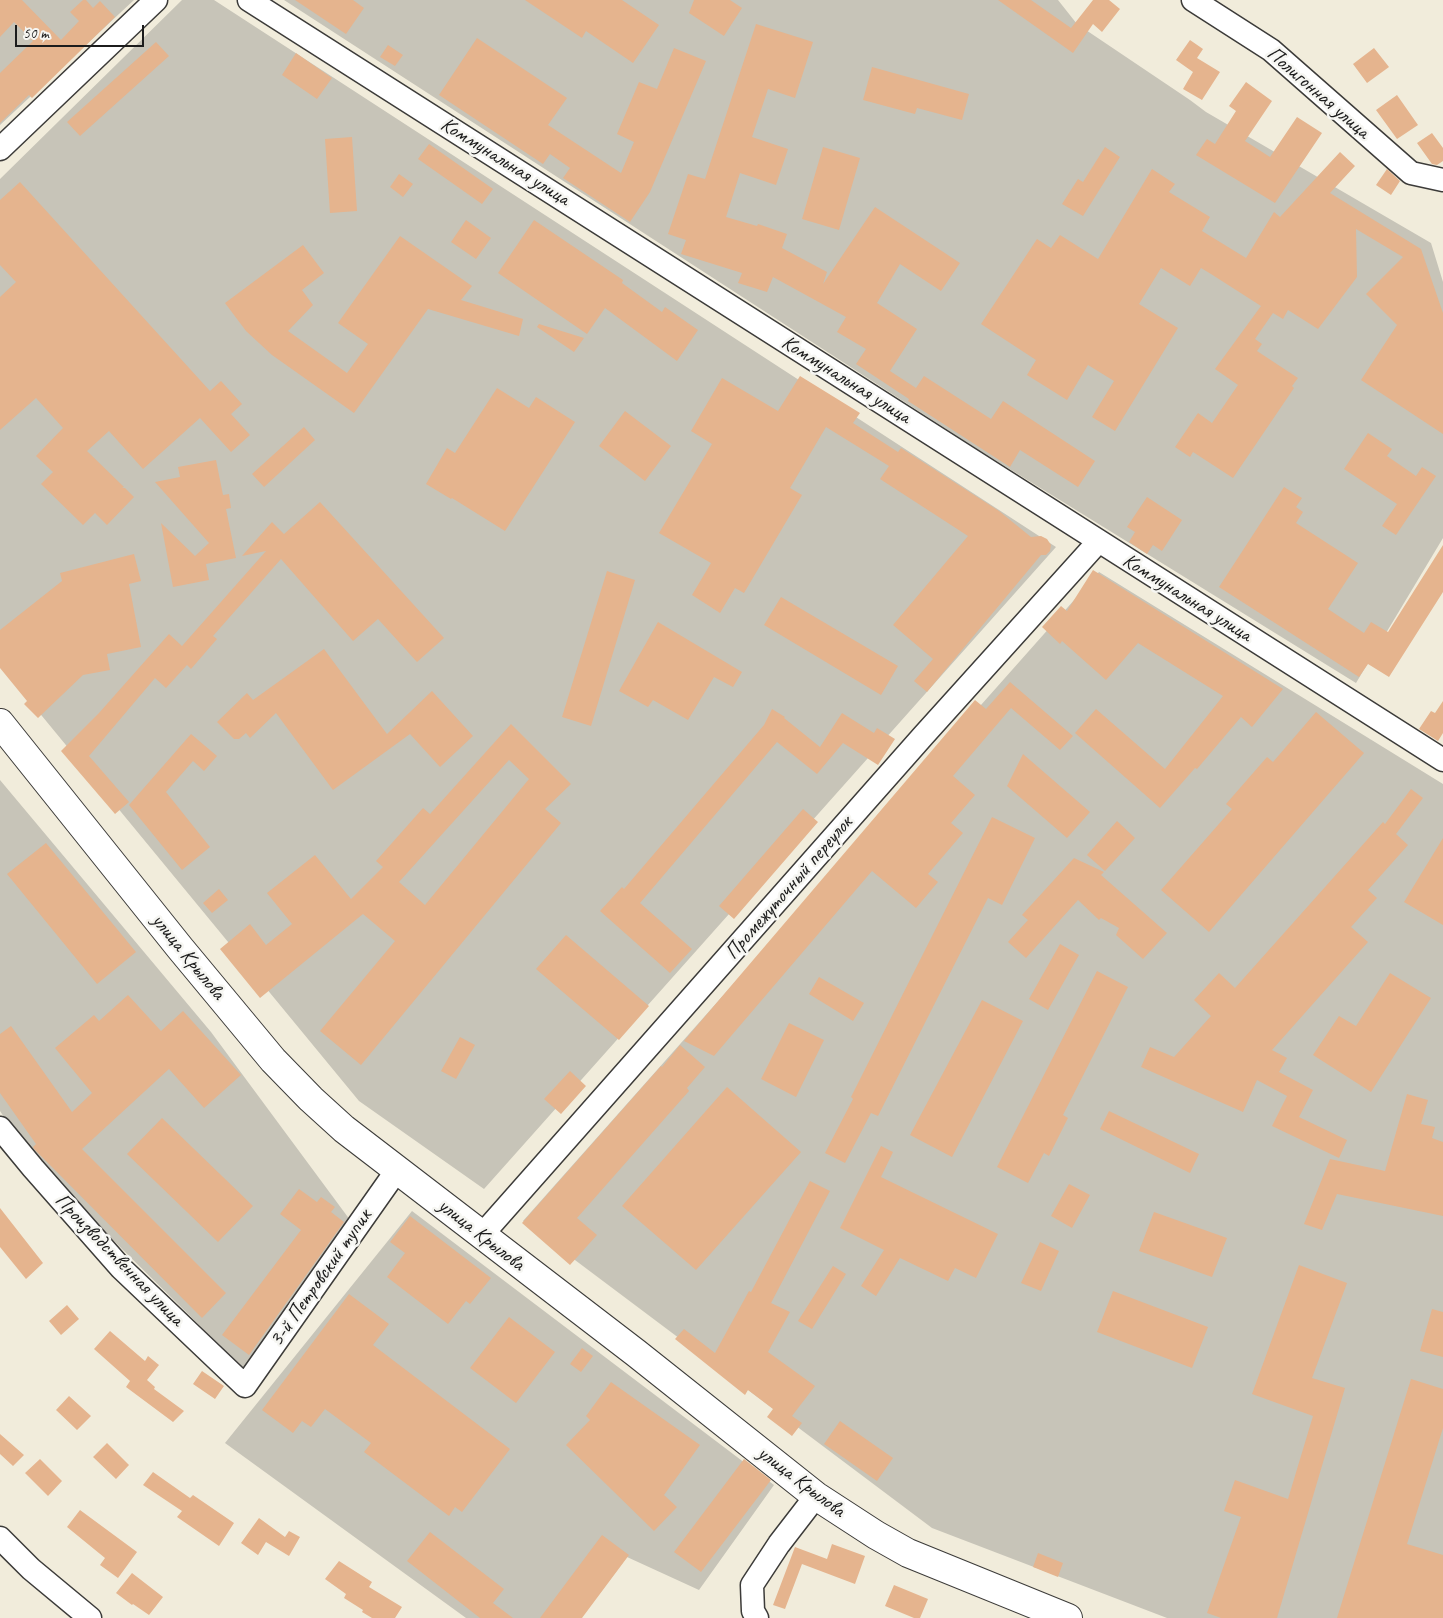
<!DOCTYPE html>
<meta charset="utf-8">
<style>
body{margin:0}
#map{position:relative;width:1443px;height:1618px;overflow:hidden;background:#f1ecdb;font-family:Caveat,sans-serif}
canvas{display:block}
.scale{position:absolute;left:15px;top:25px;width:129px;height:22px;box-sizing:border-box;border:2px solid #1c1c1c;border-top:0;padding-left:6px;font-size:15px;line-height:18px;white-space:nowrap;color:#1c1c1c;-webkit-text-stroke:4px #f6f6f2;paint-order:stroke}
</style>
<div id="map">
<canvas width="1443" height="1618"></canvas>
<div class="scale">50 m</div>
</div>
<script>
const ctx = document.querySelector('canvas').getContext('2d');
ctx.lineJoin = 'round';
function fill(path, color) { ctx.fillStyle = color; ctx.fill(path, 'evenodd'); }
const toPath = rows => new Path2D(rows.map(r => 'M' + r).join(''));
function trace(path, color, width, dash) { ctx.strokeStyle = color; ctx.lineWidth = width; ctx.lineCap = dash ? 'butt' : 'round'; ctx.setLineDash(dash || []); ctx.stroke(path); }
function label(font, color, halo, rows, align = 'center') {
  ctx.font = font + ' Caveat,sans-serif'; ctx.lineWidth = 5; ctx.setLineDash([]); ctx.textBaseline = 'middle'; ctx.strokeStyle = halo; ctx.fillStyle = color; for (const [text, x, y, turn = 0] of rows) {
    ctx.save(); ctx.translate(x, y); ctx.rotate((+turn || 0) * Math.PI / 180); ctx.textAlign = isNaN(turn) ? turn : align; if (halo) ctx.strokeText(text, 0, 0); ctx.fillText(text, 0, 0); ctx.restore();
  }
}
const industrial = toPath([
 [0,0,134,0,0,125],
 [182,0,214,0,1056,547,484,1189,359,1101,0,665,0,179],
 [284,0,1058,0,1077,24,1190,100,1206,112,1431,243,1443,282,1443,538,1356,683,974,447],
 [1099,572,1443,784,1443,1618,1167,1618,932,1528,523,1221],
 [0,780,211,1032,353,1224,245,1370,122,1249,27,1152,0,1111],
 [412,1211,774,1485,699,1590,627,1557,581,1618,466,1618,225,1443]
]);
const building = toPath([
 [0,0,22,0,61,40,79,21,70,12,83,0,86,0,93,8,100,1,115,17,32,98,29,95,0,123,0,73,33,41,14,22,0,37],
 [295,0,353,0,364,8,346,34],
 [525,0,622,0,659,25,633,63,586,31,582,38],
 [694,0,730,0,742,8,724,36,689,13],
 [998,0,1031,0,1071,28,1093,0,1109,0,1120,9,1102,32,1093,24,1073,53],
 [756,24,813,42,795,98,768,89,752,137,788,149,776,185,740,173,726,217,757,226,758,224,787,234,782,248,827,272,823,284,875,207,960,263,941,291,900,264,877,303,917,329,890,371,916,388,924,376,991,419,1003,401,1095,461,1078,487,1020,450,1010,467,908,401,909,399,856,364,866,349,837,332,846,317,773,277,767,292,738,283,742,273,681,254,686,240,668,234,688,174,705,179],
 [477,38,567,98,548,125,621,173,634,142,617,134,639,82,657,89,674,48,706,61,650,192,630,222,563,178,570,168,550,154,543,164,439,95],
 [1190,40,1203,49,1197,58,1220,72,1202,100,1183,89,1193,72,1176,60],
 [156,42,169,56,80,136,67,122],
 [388,45,403,55,395,66,380,57],
 [1374,48,1389,67,1367,83,1353,64],
 [296,53,332,78,317,99,282,75],
 [872,67,969,94,962,120,917,108,915,114,863,100],
 [1246,82,1272,101,1245,141,1270,157,1297,117,1322,133,1275,203,1196,155,1207,139,1215,144,1236,111,1229,106],
 [1397,95,1418,125,1397,139,1376,110],
 [1432,133,1443,148,1443,161,1437,165,1432,164,1417,143],
 [352,137,357,211,330,213,325,139],
 [429,144,493,189,482,204,418,159],
 [823,147,860,158,839,230,802,219],
 [1105,147,1120,157,1083,216,1062,204,1078,179,1083,182],
 [1340,152,1355,166,1330,193,1421,249,1443,313,1443,434,1361,380,1397,325,1366,294,1403,257,1356,229,1357,277,1318,329,1288,310,1283,319,1273,313,1255,339,1262,344,1257,351,1298,378,1292,386,1294,388,1233,478,1193,452,1190,457,1175,447,1198,413,1212,423,1238,385,1215,369,1261,306,1211,274,1201,268,1190,286,1161,268,1139,304,1178,328,1115,431,1092,417,1114,381,1088,365,1067,400,1027,375,1036,360,981,324,1037,239,1051,248,1060,235,1098,259,1152,169,1175,184,1169,192,1210,217,1202,231,1246,258,1274,212,1280,217],
 [1387,169,1400,181,1391,195,1376,185],
 [399,174,413,184,403,197,390,187],
 [20,182,210,391,221,381,242,404,231,414,250,435,231,452,200,418,143,469,109,431,87,451,124,487,122,488,125,488,134,497,107,525,95,513,83,525,41,484,53,472,36,456,63,428,36,398,0,430,0,297,16,282,0,265,0,200],
 [466,220,491,238,476,259,451,242],
 [534,220,623,280,622,283,662,312,665,307,698,330,677,361,605,308,587,334,498,273],
 [400,236,472,286,461,300,523,319,519,336,428,309,354,413,272,355,246,331,225,303,303,245,324,273,302,290,313,305,288,331,347,373,368,344,338,323],
 [539,324,584,338,574,352,537,327],
 [800,376,860,413,853,423,898,452,901,448,999,511,1031,537,1041,536,1047,539,1051,545,1050,551,1046,555,1041,555,927,692,914,681,933,659,893,625,968,536,880,479,889,466,826,427,790,488,802,495,744,593,735,588,720,613,692,595,711,563,659,533,712,444,691,431,722,378,778,411],
 [497,388,529,408,536,397,575,422,505,531,452,498,451,499,426,484,447,448,455,453],
 [625,411,671,446,645,481,599,446],
 [304,427,315,440,264,487,252,474],
 [1368,433,1392,449,1387,456,1416,476,1422,467,1436,476,1396,535,1382,526,1397,504,1344,469],
 [216,460,223,495,229,494,231,508,226,509,236,558,206,564,209,580,173,587,161,523,195,556,209,543,155,482,180,477,178,467],
 [1284,487,1302,498,1296,507,1303,512,1296,523,1358,563,1328,609,1364,633,1371,622,1388,632,1443,545,1443,592,1389,677,1368,664,1359,677,1219,587],
 [1147,497,1182,520,1162,551,1153,545,1147,554,1129,542,1135,532,1127,527],
 [320,502,444,638,417,662,378,619,353,641,281,559,213,636,217,639,191,669,187,665,166,688,155,678,89,756,129,802,115,814,61,751,99,713,169,634,182,646,266,551,242,556,272,522,284,534],
 [134,554,141,581,129,584,141,647,107,654,110,670,83,675,38,718,24,704,27,701,0,668,0,630,62,581,60,573],
 [1093,570,1283,689,1252,727,1241,717,1197,769,1195,768,1160,808,1075,733,1096,709,1165,769,1223,696,1138,643,1106,680,1062,641,1060,644,1042,627,1061,606,1067,611],
 [607,571,635,580,591,726,562,717],
 [781,597,898,666,881,695,764,625],
 [658,622,742,672,733,687,714,677,688,720,653,700,648,707,619,691],
 [324,649,387,734,432,691,473,736,440,767,410,734,333,790,276,713,250,738,246,733,239,739,234,739,217,722,247,693,253,700],
 [1010,682,1073,736,1060,750,1011,708,953,776,975,795,951,823,963,833,928,874,938,882,916,908,872,871,714,1056,684,1041,975,700,986,709],
 [1443,701,1443,733,1438,741,1419,729,1431,711,1435,713],
 [772,709,785,717,784,718,820,747,842,713,874,733,877,728,895,739,878,765,843,743,817,774,777,742,640,903,692,949,670,973,600,911,622,887,624,889,764,725],
 [1316,712,1364,753,1209,932,1161,890,1232,809,1226,804,1267,757,1273,762],
 [511,724,571,784,545,809,561,823,361,1065,320,1031,395,941,363,914,260,998,220,949,250,924,266,945,292,924,267,893,315,855,351,899,383,867,376,861,423,808,430,814],
 [509,760,529,779,425,905,399,882],
 [191,734,217,756,204,771,193,761,166,792,210,847,182,870,129,805],
 [1023,754,1090,812,1067,838,1007,786],
 [1411,789,1423,798,1396,834,1408,845,1368,890,1377,898,1351,927,1368,942,1272,1050,1287,1058,1279,1072,1313,1090,1299,1117,1347,1140,1339,1158,1272,1126,1287,1096,1257,1080,1243,1112,1141,1067,1150,1047,1174,1057,1211,1016,1194,1000,1219,973,1235,988,1383,822,1385,824],
 [803,809,818,822,734,919,719,906],
 [992,817,1035,838,1002,905,988,898,878,1116,871,1113,845,1163,825,1153,853,1099,851,1097],
 [1117,821,1135,838,1105,871,1087,855],
 [1443,838,1443,925,1404,902],
 [46,843,136,952,97,984,7,874],
 [1074,858,1104,872,1101,875,1167,933,1143,959,1116,935,1119,928,1101,918,1099,920,1078,900,1026,958,1008,942,1028,920,1022,915],
 [219,889,228,900,212,913,203,903],
 [566,935,649,1006,619,1040,536,969],
 [1060,944,1079,955,1048,1010,1029,999],
 [1097,971,1128,987,1063,1115,1068,1118,1049,1156,1044,1153,1028,1183,997,1167],
 [1390,973,1431,998,1371,1092,1313,1055,1339,1016,1356,1026],
 [819,977,864,1003,853,1021,809,994],
 [128,995,161,1031,183,1011,241,1075,204,1108,169,1069,82,1149,226,1293,202,1318,34,1149,33,1147,36,1144,0,1093,0,1034,11,1026,72,1112,92,1093,55,1048,94,1015,99,1021],
 [982,1000,1023,1021,952,1157,910,1135],
 [789,1023,824,1040,796,1097,761,1079],
 [460,1037,475,1045,456,1079,441,1071],
 [680,1045,705,1067,687,1088,689,1091,577,1218,597,1235,570,1265,522,1223,661,1066,662,1067],
 [570,1071,586,1086,561,1114,544,1099],
 [727,1087,801,1152,696,1270,622,1206],
 [1407,1094,1428,1100,1421,1124,1435,1127,1432,1138,1443,1142,1443,1216,1337,1194,1322,1230,1304,1224,1330,1159,1385,1171],
 [1109,1111,1199,1154,1190,1173,1100,1129],
 [162,1118,253,1206,218,1242,127,1154],
 [881,1146,893,1152,881,1177,998,1234,976,1278,955,1268,948,1281,900,1258,876,1296,861,1286,884,1250,840,1228],
 [810,1181,830,1191,771,1303,790,1312,768,1352,815,1386,792,1416,802,1423,792,1436,767,1417,773,1409,748,1390,745,1395,675,1339,684,1329,715,1353,749,1291,751,1292],
 [1069,1184,1090,1195,1072,1228,1051,1216],
 [299,1189,317,1202,321,1197,335,1207,331,1212,344,1222,249,1355,222,1335,301,1230,280,1214],
 [0,1208,43,1263,26,1279,0,1247],
 [1154,1212,1227,1238,1212,1277,1139,1251],
 [410,1216,491,1278,470,1304,466,1301,448,1324,387,1277,405,1253,390,1242],
 [1040,1242,1059,1251,1041,1291,1021,1283],
 [1299,1265,1347,1283,1312,1378,1345,1388,1277,1618,1221,1618,1207,1613,1241,1517,1224,1511,1235,1480,1288,1499,1313,1416,1252,1394],
 [833,1266,846,1274,812,1329,798,1321],
 [1113,1291,1208,1327,1192,1368,1097,1332],
 [349,1294,389,1324,373,1345,510,1449,462,1512,455,1507,449,1516,364,1452,371,1443,325,1409,311,1427,302,1421,293,1433,262,1410],
 [67,1305,79,1319,61,1335,49,1321],
 [1432,1309,1443,1312,1443,1357,1420,1351],
 [509,1317,555,1352,516,1403,470,1368],
 [110,1331,145,1361,148,1356,159,1365,147,1380,155,1387,154,1389,184,1411,173,1422,126,1387,130,1381,94,1349],
 [582,1348,593,1356,581,1372,570,1364],
 [202,1371,224,1386,215,1399,193,1384],
 [1411,1379,1443,1389,1443,1428,1407,1544,1443,1555,1443,1618,1337,1618],
 [611,1382,700,1445,664,1495,677,1507,654,1531,566,1445,590,1420,586,1416],
 [69,1396,91,1416,77,1430,56,1410],
 [840,1421,893,1458,877,1481,824,1444],
 [0,1434,24,1455,13,1466,0,1454],
 [107,1443,129,1465,116,1479,93,1457],
 [40,1459,62,1481,48,1496,25,1473],
 [744,1459,771,1480,701,1572,674,1552],
 [153,1472,190,1498,193,1495,234,1523,219,1546,177,1517,182,1511,143,1485],
 [80,1510,137,1552,118,1578,100,1565,105,1558,67,1527],
 [259,1518,285,1537,289,1531,300,1537,289,1556,266,1542,258,1555,241,1543],
 [430,1532,504,1589,493,1603,513,1618,480,1618,407,1561],
 [602,1535,629,1555,582,1618,540,1618],
 [832,1544,865,1556,855,1584,802,1564,785,1609,773,1605,795,1547,827,1559],
 [1038,1553,1063,1563,1058,1577,1033,1567],
 [339,1561,372,1582,369,1587,402,1607,395,1618,372,1618,362,1612,363,1610,344,1598,346,1594,325,1579],
 [132,1573,163,1597,149,1615,133,1604,132,1605,116,1593],
 [894,1585,928,1599,920,1618,914,1618,885,1606]
]);
const minor = toPath([
 [249,0,1443,760],
 [1193,0,1271,50,1411,173,1443,180],
 [0,149,156,0],
 [0,1128,33,1168,121,1268,245,1386,397,1170],
 [481,1236,923,736,1098,542],
 [0,1538,31,1569,90,1618],
 [757,1618,753,1611,752,1585,779,1544,816,1496]
]);
const major = toPath([
 [0,723,180,948,273,1060,311,1099,344,1129,636,1353,816,1496,876,1535,908,1553,1068,1618]
]);
const streetNames = [
 ["Полигонная улица",1318,93,41],
 ["Коммунальная улица",505,162,32],
 ["Коммунальная улица",846,380,32],
 ["Коммунальная улица",1187,598,32],
 ["Промежуточный переулок",789,888,-49],
 ["улица Крылова",188,957,51],
 ["улица Крылова",481,1235,38],
 ["Производственная улица",119,1260,46],
 ["3-й Петровский тупик",321,1278,-55],
 ["улица Крылова",801,1482,37]
];
fill(industrial, '#c7c4b8');
fill(building, '#e5b48e');
trace(minor, '#3c3b39', 25);
trace(major, '#3c3b39', 30);
trace(minor, '#fff', 22);
trace(major, '#fff', 28);
label('21px', '#1c1c1c', '#f6f6f2', streetNames);
</script>
